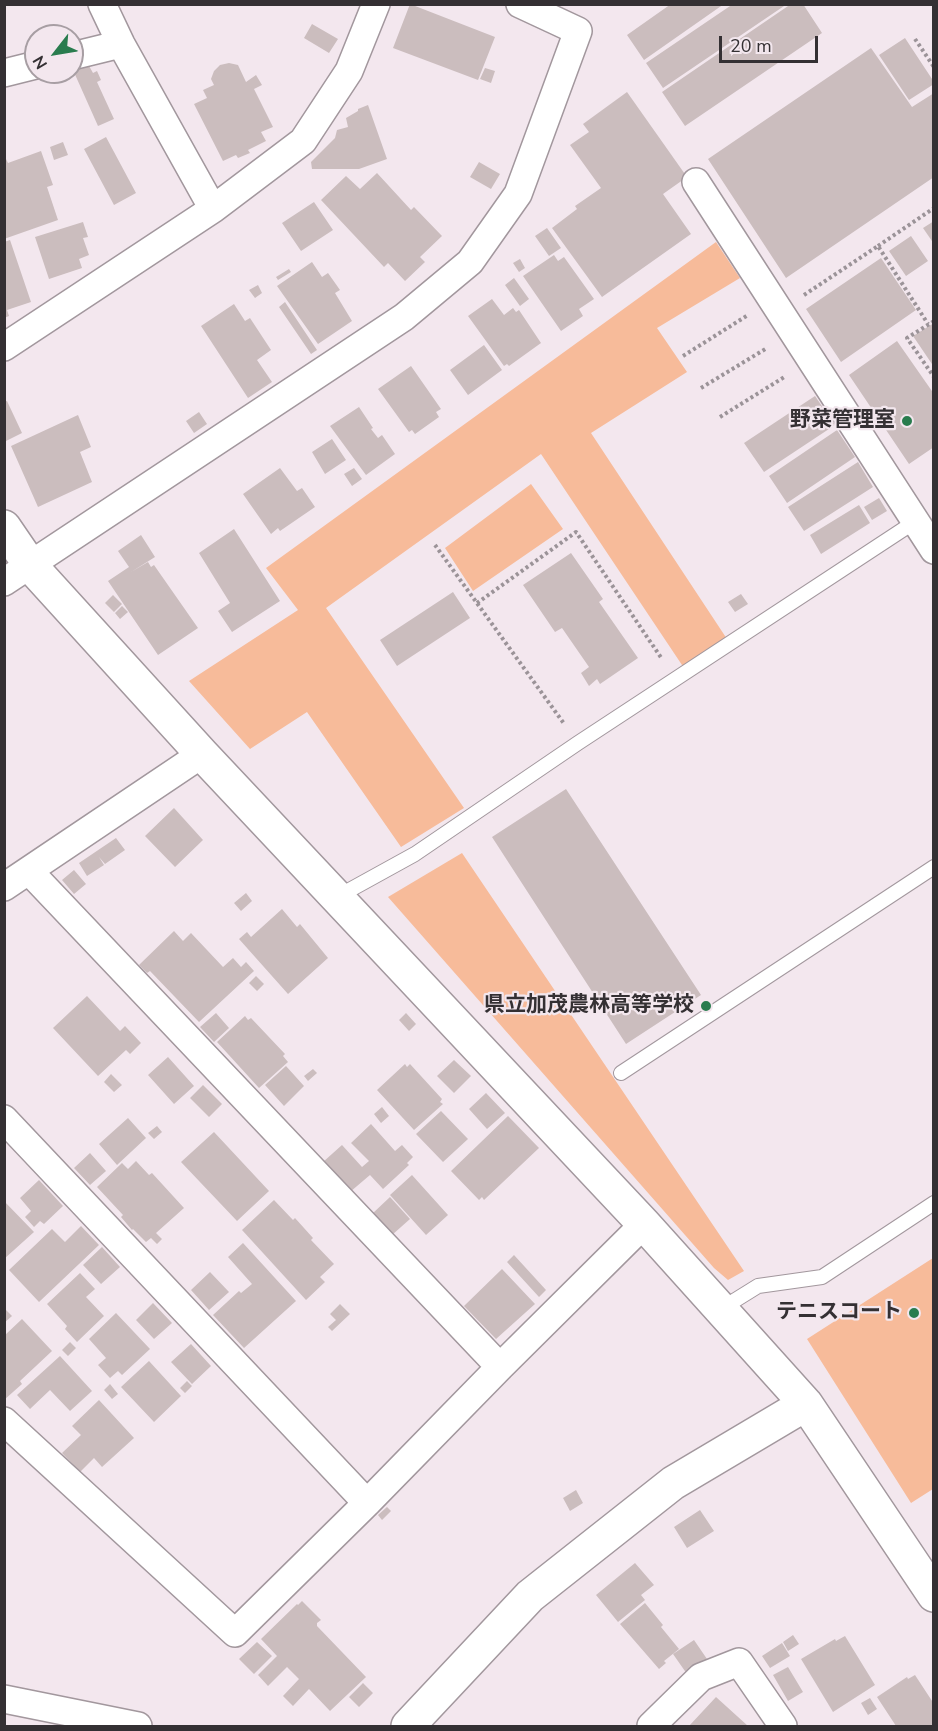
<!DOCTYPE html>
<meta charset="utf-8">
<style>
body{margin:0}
#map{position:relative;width:938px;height:1731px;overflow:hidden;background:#f3e7ee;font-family:"Nunito Sans",sans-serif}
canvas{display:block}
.frame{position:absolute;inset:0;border:6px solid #343033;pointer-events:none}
.north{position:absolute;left:24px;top:24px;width:60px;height:60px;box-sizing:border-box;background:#f3e7ee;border:2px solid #a79ea3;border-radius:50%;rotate:239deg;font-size:16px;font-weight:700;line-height:24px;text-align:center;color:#343033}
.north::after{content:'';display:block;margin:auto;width:21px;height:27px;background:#297c4e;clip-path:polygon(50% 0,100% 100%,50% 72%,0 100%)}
.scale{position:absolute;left:719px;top:36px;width:99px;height:27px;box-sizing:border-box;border:3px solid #343033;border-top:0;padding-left:8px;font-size:18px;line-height:21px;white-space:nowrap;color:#343033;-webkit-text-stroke:4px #f3e7ee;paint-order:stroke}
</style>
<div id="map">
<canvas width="938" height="1731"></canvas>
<div class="frame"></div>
<div class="north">N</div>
<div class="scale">20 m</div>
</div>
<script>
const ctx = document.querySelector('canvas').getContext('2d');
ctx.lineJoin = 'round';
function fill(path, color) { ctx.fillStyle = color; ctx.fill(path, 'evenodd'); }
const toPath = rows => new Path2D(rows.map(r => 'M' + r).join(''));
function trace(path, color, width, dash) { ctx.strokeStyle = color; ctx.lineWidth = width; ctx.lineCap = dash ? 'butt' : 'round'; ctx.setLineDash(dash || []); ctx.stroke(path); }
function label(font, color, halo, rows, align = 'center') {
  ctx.font = font + ' "Nunito Sans","Noto Sans JP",sans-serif'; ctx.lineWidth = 4.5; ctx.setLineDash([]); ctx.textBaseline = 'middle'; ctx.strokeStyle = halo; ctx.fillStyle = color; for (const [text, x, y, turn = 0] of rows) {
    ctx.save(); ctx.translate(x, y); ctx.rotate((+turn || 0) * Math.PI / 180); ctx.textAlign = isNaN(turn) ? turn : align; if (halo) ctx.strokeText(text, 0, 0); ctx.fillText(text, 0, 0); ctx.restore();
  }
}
const green = toPath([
 [716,242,740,278,657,328,687,372,591,433,727,639,684,668,541,454,326,608,464,808,401,847,307,712,250,749,189,681,298,610,266,568],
 [531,484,563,529,473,591,445,548],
 [462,853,744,1271,728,1280,714,1268,388,897],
 [933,1258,933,1489,911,1503,807,1339]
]);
const building = toPath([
 [410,4,495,37,478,80,393,48],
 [671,4,724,4,644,60,627,35],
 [733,4,787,4,663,88,646,63],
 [791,4,803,4,822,33,685,126,662,92],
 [312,24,338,39,329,53,304,38],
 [905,38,934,82,934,84,909,100,879,55],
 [871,48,912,107,934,93,934,177,786,278,708,159],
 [229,63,238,65,246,82,256,75,262,85,254,89,273,127,261,132,266,141,248,150,250,153,238,158,236,155,223,161,194,104,207,98,203,90,214,85,211,79,214,71,220,65],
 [88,64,93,73,97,71,101,80,97,82,114,119,98,126,73,70],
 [485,68,495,71,491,83,480,79],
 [627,92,687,177,663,194,691,234,602,297,552,228,577,209,575,206,601,188,570,145,589,132,583,124],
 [368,105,387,159,359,169,312,169,311,162,335,138,337,130,348,127,346,118,358,111,358,109],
 [106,137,136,193,114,205,84,149],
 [63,142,68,155,54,160,50,147],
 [41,151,53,185,47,187,58,220,4,239,4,155,8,163],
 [479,162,500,174,491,189,470,177],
 [377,173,411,210,414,207,442,236,420,257,425,262,405,281,388,263,384,267,321,200,346,176,360,189],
 [314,202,333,230,301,251,282,223],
 [934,221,934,244,923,228],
 [83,222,88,237,83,238,89,255,79,259,82,268,49,279,35,237],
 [547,228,561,248,549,256,535,236],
 [911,236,928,261,906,276,889,251],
 [10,240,31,302,7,310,9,316,4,318,4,242],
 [554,255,558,261,564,257,594,299,579,309,583,316,561,331,523,276],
 [881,258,916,310,841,362,806,309],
 [520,259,525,268,519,272,513,263],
 [312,262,322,277,328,273,340,290,335,293,352,321,318,344,277,286],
 [289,269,291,272,278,280,276,277],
 [514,278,529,299,520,306,505,285],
 [258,285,262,293,255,298,249,290],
 [492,299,504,315,513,308,516,312,519,310,541,343,509,366,507,364,504,366,468,316],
 [285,302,317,350,311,354,279,307],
 [234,304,245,321,250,318,271,350,257,360,272,382,248,398,201,326],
 [934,323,934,367,913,336],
 [897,341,934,394,934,447,909,464,849,375],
 [484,345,502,370,468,395,450,370],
 [411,366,441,409,436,412,439,417,415,434,412,430,409,432,378,389],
 [815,396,835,425,764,472,744,443],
 [7,401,22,433,4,442,4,402],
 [359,407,373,428,371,429,378,438,382,435,395,454,366,475,330,426],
 [199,412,207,424,194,433,186,421],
 [78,415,91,447,80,452,92,482,38,507,11,446],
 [837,430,855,457,787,503,769,476],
 [332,439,346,460,325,474,312,452],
 [858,462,873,487,804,531,788,507],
 [280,468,297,491,302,488,315,507,280,531,278,528,271,534,243,494],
 [354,468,362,479,352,486,344,474],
 [879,498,887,511,872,520,864,507],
 [859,505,870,523,821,554,810,535],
 [234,529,280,601,232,632,218,611,230,603,199,553],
 [141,535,155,557,131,572,148,562,151,567,154,565,198,628,158,655,108,581,129,567,118,551],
 [571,553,603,599,599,602,638,658,600,684,597,679,589,686,581,673,589,667,562,628,555,632,523,585],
 [453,592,470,618,397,666,380,640],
 [741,594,748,604,735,612,728,602],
 [113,595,122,604,114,612,105,603],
 [122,606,128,612,120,619,115,613],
 [566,789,701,995,626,1044,492,837],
 [174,808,203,840,175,867,145,836],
 [116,838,125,850,105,864,99,857,104,865,87,876,79,863],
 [74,870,86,884,74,894,62,880],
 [246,893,252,901,241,911,234,903],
 [282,909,297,927,300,924,328,958,288,994,239,939,247,932,251,937],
 [174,931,183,941,191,933,223,967,233,958,241,967,246,962,254,971,199,1022,150,971,147,973,139,965],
 [256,976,264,984,257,991,249,983],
 [87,996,120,1031,125,1026,141,1043,130,1054,126,1050,98,1076,53,1028],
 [216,1013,229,1028,214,1042,200,1027],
 [406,1013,416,1024,409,1031,399,1020],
 [245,1016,248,1020,251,1018,285,1054,283,1056,288,1062,259,1088,217,1042],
 [168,1057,194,1086,174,1104,148,1075],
 [454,1060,471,1076,454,1093,437,1076],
 [405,1064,407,1067,410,1064,442,1099,440,1102,443,1104,414,1130,377,1090],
 [286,1066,304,1086,284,1106,265,1085],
 [313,1069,317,1073,308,1081,304,1076],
 [111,1074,122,1085,114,1092,104,1082],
 [203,1085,222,1104,209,1117,190,1098],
 [486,1093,505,1113,487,1129,469,1109],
 [382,1107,389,1116,381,1123,374,1114],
 [441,1111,468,1139,443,1162,416,1134],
 [508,1116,539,1148,484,1200,482,1197,479,1200,451,1171],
 [128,1118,146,1138,117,1165,99,1144],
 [371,1124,395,1151,402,1145,413,1157,407,1163,409,1165,383,1189,370,1175,350,1192,323,1162,342,1145,362,1167,369,1161,351,1143],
 [157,1126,162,1132,154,1139,148,1133],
 [214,1132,269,1191,237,1221,181,1162],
 [90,1153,106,1171,90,1185,74,1168],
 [136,1161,149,1175,152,1173,184,1208,156,1233,162,1239,157,1244,151,1238,146,1242,133,1229,132,1230,121,1217,123,1215,97,1187,122,1163,128,1169],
 [412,1175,448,1215,426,1235,390,1195],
 [39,1180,63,1206,44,1224,40,1221,34,1227,25,1217,31,1211,20,1198],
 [390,1197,410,1219,392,1235,372,1214],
 [274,1200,293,1220,295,1218,313,1238,311,1240,334,1264,320,1277,325,1282,306,1300,242,1230],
 [4,1201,34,1232,4,1259],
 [81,1226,99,1245,39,1302,9,1270,52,1229,65,1242],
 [243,1243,296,1301,244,1348,213,1315,239,1291,241,1293,252,1284,228,1257],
 [102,1247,120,1267,101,1284,83,1265],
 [514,1255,546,1290,539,1297,507,1262],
 [502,1269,535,1304,496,1339,464,1306],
 [210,1272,229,1292,209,1310,191,1290],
 [80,1273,95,1289,86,1297,104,1316,77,1342,65,1329,67,1326,47,1304],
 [153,1303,172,1323,154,1339,136,1320],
 [340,1304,350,1314,332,1331,328,1327,336,1320,330,1314],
 [4,1308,12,1316,4,1323],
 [116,1313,150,1349,122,1375,118,1371,110,1378,98,1365,106,1358,89,1339],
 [22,1319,52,1351,20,1381,22,1384,4,1400,4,1336],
 [70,1342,76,1348,68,1356,62,1350],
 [191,1344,211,1366,192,1384,171,1362],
 [60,1356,92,1391,70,1411,50,1390,30,1409,17,1395],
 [149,1361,181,1396,154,1422,121,1387],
 [187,1381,192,1386,185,1393,180,1388],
 [110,1384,118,1394,112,1399,104,1390],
 [99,1400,134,1438,102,1467,94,1458,80,1472,62,1453,81,1435,72,1426],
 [576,1490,583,1503,570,1511,563,1498],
 [387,1507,391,1511,382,1520,378,1515],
 [700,1510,714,1531,687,1548,674,1527],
 [635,1563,654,1585,641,1595,645,1600,618,1622,596,1595],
 [302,1601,321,1620,317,1623,317,1626,366,1677,330,1711,309,1689,293,1706,283,1696,299,1679,287,1667,268,1686,258,1675,277,1656,261,1639,297,1604,298,1605],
 [645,1603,663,1625,661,1627,679,1649,664,1661,666,1663,659,1669,620,1624],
 [793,1635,799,1644,788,1651,783,1642],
 [845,1636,875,1685,833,1712,801,1659,835,1639,836,1641],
 [694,1640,707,1659,687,1674,673,1654],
 [257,1642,272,1656,254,1674,239,1659],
 [782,1643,790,1656,770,1668,762,1656],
 [788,1667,803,1692,788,1701,773,1675],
 [915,1675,934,1704,934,1726,896,1726,877,1697,907,1677,908,1679],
 [363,1683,373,1693,359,1707,349,1697],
 [716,1697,748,1726,689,1726],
 [870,1698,877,1709,868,1715,861,1703]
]);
const path = toPath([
 [915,39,934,67],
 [878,246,934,208],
 [804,295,878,246,928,324],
 [934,321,907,338,934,377],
 [683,356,748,315],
 [701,388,767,348],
 [720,417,786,376],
 [435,545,565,725],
 [477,603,576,532,662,659]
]);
const service = toPath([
 [337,897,415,854,578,743,916,521],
 [621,1073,934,867],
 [721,1309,758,1286,822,1277,934,1203]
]);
const minor = toPath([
 [102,4,121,44,213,209],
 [72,56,121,44],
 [4,73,36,65],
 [696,182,934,550],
 [4,347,213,209,303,141,349,71,376,4],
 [4,582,404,317,470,262,518,194,578,31,520,4],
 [29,871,500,1367],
 [4,887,202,754],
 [4,1119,367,1503],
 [4,1421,235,1633,367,1503,500,1367,644,1224],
 [4,1699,138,1726],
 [651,1726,701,1677,739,1662,783,1726]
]);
const tertiary = toPath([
 [4,527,30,565,202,754,644,1224,806,1404,934,1595],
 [408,1726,530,1596,673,1483,806,1404]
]);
const markers = [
 [907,421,6,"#297c4e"],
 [706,1006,6,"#297c4e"],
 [914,1313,6,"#297c4e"]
];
const poiNames = [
 ["野菜管理室",895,421],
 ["県立加茂農林高等学校",694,1006],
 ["テニスコート",902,1313]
];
fill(green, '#f7bb9a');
fill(building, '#cbbdbe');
trace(service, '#a2979d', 16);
trace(minor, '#a2979d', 30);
trace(tertiary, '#a2979d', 36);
trace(path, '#9b9398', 4, [3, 3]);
trace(service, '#fff', 14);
trace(minor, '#fff', 27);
trace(tertiary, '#fff', 33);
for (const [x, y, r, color] of markers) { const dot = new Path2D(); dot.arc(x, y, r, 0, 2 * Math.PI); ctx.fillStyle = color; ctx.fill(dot); trace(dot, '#f3e7ee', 2); }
label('bold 21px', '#343033', '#f3e7ee', poiNames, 'right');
</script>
